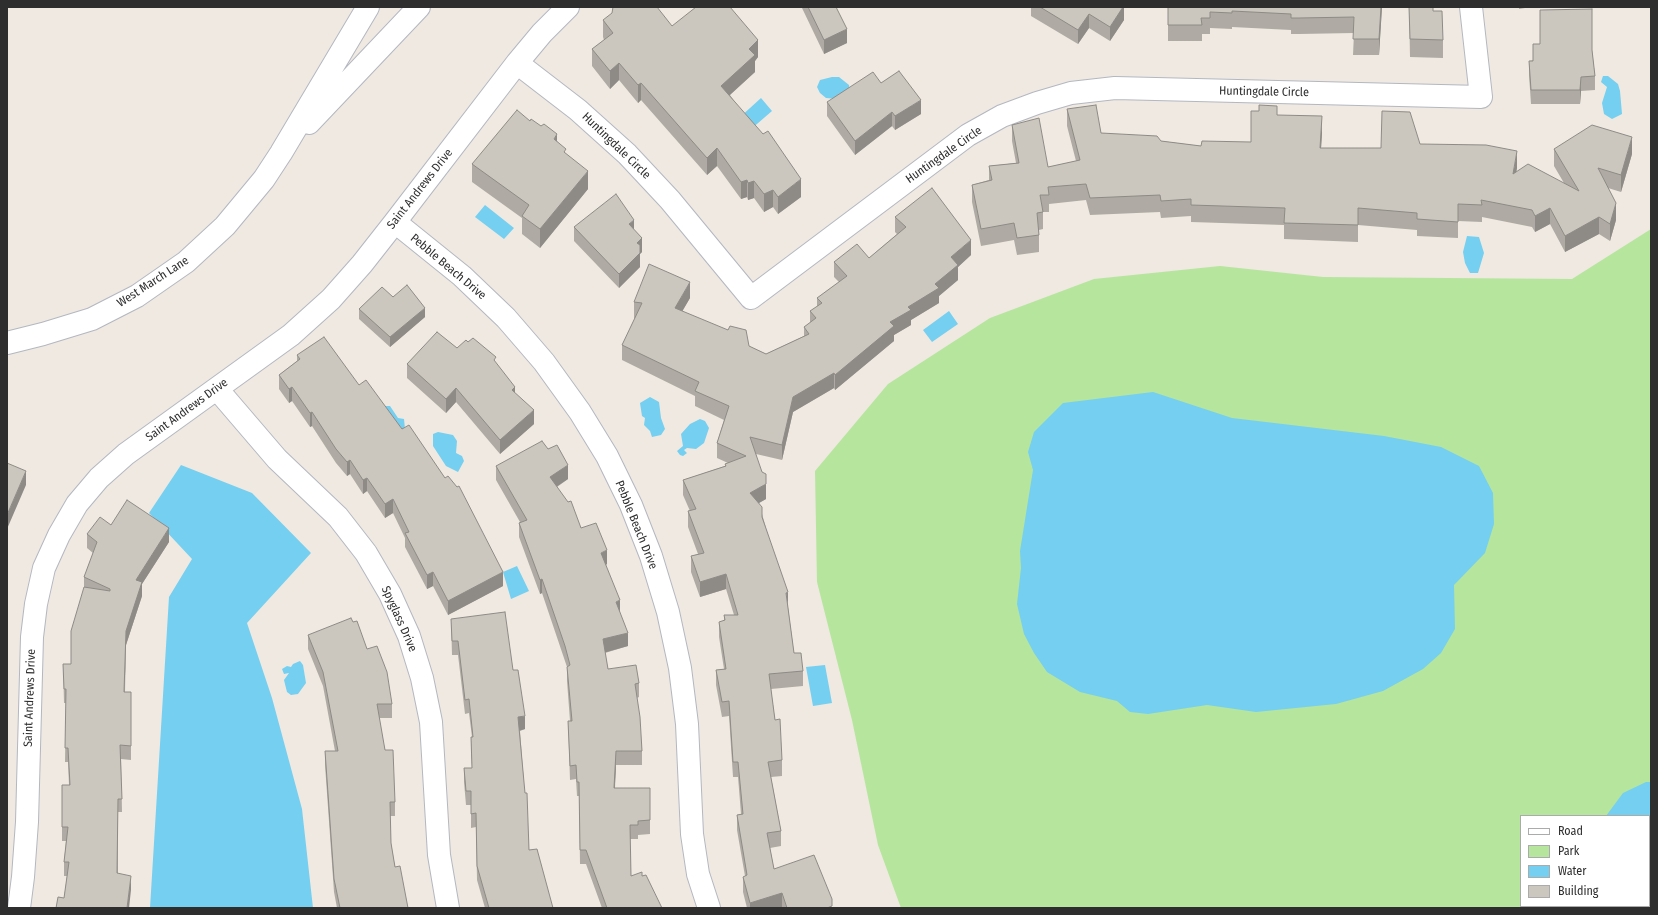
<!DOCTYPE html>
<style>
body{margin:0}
#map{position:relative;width:1658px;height:915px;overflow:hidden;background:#efe9e1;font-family:"Fira Sans Condensed",sans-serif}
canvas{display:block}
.frame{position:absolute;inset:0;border:8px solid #2e2e2e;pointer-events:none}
.legend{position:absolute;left:1520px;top:815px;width:130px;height:92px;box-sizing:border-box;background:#fff;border:1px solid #ababab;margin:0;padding:5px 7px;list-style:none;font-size:12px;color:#2e2e2e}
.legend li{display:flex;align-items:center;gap:8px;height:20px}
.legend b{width:20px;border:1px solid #ababab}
</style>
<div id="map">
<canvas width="1658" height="915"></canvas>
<div class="frame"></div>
<ul class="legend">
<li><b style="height:5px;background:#fff"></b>Road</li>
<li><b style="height:11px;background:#b6e59e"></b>Park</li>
<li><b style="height:11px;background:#75cff0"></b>Water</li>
<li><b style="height:11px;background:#cbc7bf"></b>Building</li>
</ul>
</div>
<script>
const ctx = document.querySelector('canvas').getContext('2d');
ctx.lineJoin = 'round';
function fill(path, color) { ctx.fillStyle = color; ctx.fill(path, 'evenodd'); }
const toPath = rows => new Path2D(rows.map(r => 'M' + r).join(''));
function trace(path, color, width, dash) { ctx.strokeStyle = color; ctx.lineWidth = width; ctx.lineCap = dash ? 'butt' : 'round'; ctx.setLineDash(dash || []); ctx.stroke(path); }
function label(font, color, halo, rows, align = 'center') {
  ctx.font = font + ' "Fira Sans Condensed",sans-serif'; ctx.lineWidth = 4; ctx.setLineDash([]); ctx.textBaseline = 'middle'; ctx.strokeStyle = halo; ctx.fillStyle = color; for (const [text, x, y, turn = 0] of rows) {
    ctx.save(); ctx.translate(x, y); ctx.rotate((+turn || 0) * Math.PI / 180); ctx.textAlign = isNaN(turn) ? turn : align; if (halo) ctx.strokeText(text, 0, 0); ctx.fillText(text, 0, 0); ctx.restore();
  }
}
const green = toPath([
 [1651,229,1651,908,901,908,878,845,852,720,817,582,815,471,888,384,990,318,1094,279,1220,266,1323,277,1572,279],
 [1521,816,1649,816,1649,906,1521,906]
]);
const water = toPath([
 [1603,76,1608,76,1618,84,1620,91,1622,114,1612,119,1604,114,1602,103,1607,87,1601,82],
 [832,77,839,77,849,85,850,93,837,99,826,98,820,93,817,87,820,80],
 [761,98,772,111,750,130,739,118],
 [485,205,514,228,504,239,475,217],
 [1467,236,1479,237,1484,253,1478,273,1470,273,1465,263,1463,252],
 [949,311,958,324,932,342,923,330],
 [1153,392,1232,418,1384,436,1441,447,1479,466,1493,493,1494,524,1485,553,1454,585,1455,629,1441,653,1423,669,1383,691,1336,704,1256,712,1207,705,1148,714,1130,712,1117,701,1080,692,1047,672,1034,653,1024,634,1017,604,1021,568,1020,551,1033,470,1028,452,1034,432,1063,403],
 [650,397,659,402,661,418,665,429,661,435,652,437,650,431,644,425,645,418,642,416,640,403],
 [384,406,390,406,398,418,404,419,405,429,397,431],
 [700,419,705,421,709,428,704,443,696,449,687,448,684,450,687,453,683,456,680,455,677,451,683,446,681,434,690,424],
 [438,432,453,435,457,441,456,453,462,456,464,461,458,472,446,466,433,446,433,434],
 [181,465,252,493,311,553,247,623,272,698,302,809,313,908,150,908,169,597,192,559,149,513],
 [517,566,529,591,511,599,503,572],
 [300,661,303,665,306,683,298,694,291,695,287,692,284,680,289,673,284,674,282,669,287,666,291,667,293,664],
 [825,665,832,703,813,706,806,667],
 [1646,782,1651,782,1651,908,1571,908,1571,906,1649,906,1649,816,1606,816,1623,793]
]);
const street = toPath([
 [517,63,578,110,627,154,670,200,751,298,968,135,1002,116,1037,103,1071,93,1115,88,1481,97,1471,7],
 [395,222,462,276,506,318,544,362,580,412,607,456,631,505,651,556,668,612,680,668,687,724,692,834,698,874,709,908],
 [217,389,277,459,338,517,366,553,390,594,409,636,422,678,431,722,439,855,448,908],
 [19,908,23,877,27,822,32,637,36,604,44,568,59,535,77,504,99,478,126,454,291,335,331,299,362,264,395,222,517,63,542,33,568,7]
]);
const secondary = toPath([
 [309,123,419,7],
 [7,343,43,334,92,319,137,296,186,262,225,226,264,179,281,153,368,7]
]);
const wall = toPath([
 [802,7,836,7,847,43,824,54,802,8],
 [1031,7,1124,7,1124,20,1110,41,1089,28,1078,44,1031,16],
 [1168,7,1382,7,1379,55,1353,55,1354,33,1299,34,1291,34,1291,30,1232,27,1232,29,1210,28,1210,34,1202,34,1202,41,1168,41],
 [1409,7,1433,7,1433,11,1443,40,1443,58,1410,57],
 [1519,7,1531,7,1519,9],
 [603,20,672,26,758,57,755,61,755,72,730,95,801,197,778,214,773,207,764,212,754,198,748,200,747,197,741,199,717,166,707,175,641,100,638,103,619,80,610,89,592,66,592,49,604,40,603,37],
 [1592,50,1595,76,1595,90,1581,91,1580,104,1531,104,1529,75,1529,61],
 [881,83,921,114,895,130,892,126,855,155,827,116,827,102],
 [1067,109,1101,133,1161,141,1201,146,1251,142,1277,115,1322,133,1321,148,1381,148,1420,144,1517,168,1516,172,1564,183,1554,166,1554,149,1632,154,1621,192,1608,188,1616,220,1610,241,1599,234,1565,252,1550,224,1535,232,1532,227,1482,217,1482,222,1458,221,1458,238,1417,236,1417,230,1358,225,1358,242,1284,239,1284,225,1191,222,1191,216,1161,218,1160,212,1090,215,1086,200,1049,204,1049,212,1043,212,1043,229,1039,230,1039,252,1017,255,1014,240,981,246,972,202,972,185,989,180,989,166,1016,163,1012,141,1012,125,1048,167,1076,161,1067,126],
 [530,121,557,141,566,154,588,189,540,248,522,234,522,218,472,182,472,164],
 [895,217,971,255,958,267,958,280,939,296,939,303,911,320,911,325,894,335,894,341,835,390,834,388,793,412,782,460,756,454,766,499,759,503,788,607,794,653,803,671,803,686,771,689,775,720,782,760,782,776,771,777,781,831,781,846,770,848,774,869,832,908,747,908,743,892,743,877,745,876,737,830,737,815,741,814,738,777,733,777,729,716,722,717,716,685,716,670,724,669,719,637,719,622,724,621,724,615,734,615,726,589,700,597,691,572,691,556,698,554,688,527,688,511,690,511,683,495,683,480,725,466,725,464,728,463,717,458,717,443,724,420,695,406,695,396,622,360,622,345,635,318,634,318,634,302,690,298,682,311,749,346,766,354,804,336,804,327,810,323,810,311,817,307,817,298,839,282,834,277,834,262,869,258,897,234,895,232],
 [574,227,634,230,642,252,640,254,640,267,619,288,574,241],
 [393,297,425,317,390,347,359,319,359,309],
 [457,348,496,363,534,424,500,454,456,402,446,413,407,378,407,364],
 [297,355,503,586,448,615,433,586,427,589,405,547,405,538,393,513,385,518,367,491,363,494,350,474,347,476,336,463,312,426,310,427,292,401,289,403,279,389,279,375,297,361],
 [548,449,568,479,557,487,581,528,607,564,606,565,620,614,628,646,605,653,608,669,639,683,639,697,637,698,642,751,642,765,616,765,615,788,650,788,650,834,638,835,638,839,630,839,631,876,642,876,662,908,602,908,586,864,580,864,579,796,577,796,576,779,570,780,568,721,570,721,567,681,567,667,542,593,540,594,519,537,519,523,520,522,496,480,496,466],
 [111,525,169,542,142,584,142,596,126,645,125,692,131,692,131,760,121,759,122,812,118,812,118,874,131,890,64,898,67,876,64,876,64,862,66,841,62,841,62,785,69,785,68,762,65,762,66,703,64,703,63,664,71,664,84,590,84,577,93,553,87,548,87,534],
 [451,619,513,670,525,729,520,731,529,850,553,908,485,908,477,880,476,827,471,828,471,805,466,805,464,782,464,768,472,768,471,751,471,737,472,737,469,713,465,714,458,655,452,655],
 [308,635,367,649,392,704,392,718,379,718,385,750,395,802,395,816,390,816,391,843,395,867,408,908,337,908,334,892,325,765,325,751,335,751,323,686,308,649]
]);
const shadedWall = toPath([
 [1123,7,1124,7,1124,20,1110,41,1110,27],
 [1381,7,1382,7,1379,55,1379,39],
 [1089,14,1089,28,1078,44,1078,30],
 [847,29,847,43,824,54,824,40],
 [758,40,758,57,755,61,755,72,721,103,721,86,749,49],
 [619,63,619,80,610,89,610,71],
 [1581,77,1581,91,1580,104,1580,90],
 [641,83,641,100,638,103,638,85],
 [921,100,921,114,895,130,895,116],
 [892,112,892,126,855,155,855,141],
 [1322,116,1322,133,1320,165,1320,148],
 [557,134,557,152,554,139],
 [1632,137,1632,154,1621,192,1621,175],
 [717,148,717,166,707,175,707,158],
 [1517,151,1517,168,1513,191,1513,174],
 [588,171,588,189,540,248,540,229],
 [801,179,801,197,778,214,778,197],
 [747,180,747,197,741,199,741,182],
 [754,181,754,198,748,200,748,183],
 [773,190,773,207,764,212,764,194],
 [1616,203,1616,220,1610,241,1610,224],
 [1550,208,1550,224,1535,232,1535,216],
 [1599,217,1599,234,1565,252,1565,236],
 [634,220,634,234,629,224],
 [642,238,642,252,640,254,640,267,619,288,619,274,637,243],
 [971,240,971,255,958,267,958,280,939,296,939,303,911,320,911,325,894,335,894,341,835,390,835,375,890,322,935,284,951,257],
 [690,282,690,298,675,324,675,308],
 [425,308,425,317,390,347,390,337],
 [834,373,834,388,793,412,782,460,782,445,793,397],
 [292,387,292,401,289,403,289,389],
 [515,387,515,401,512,390],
 [456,388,456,402,446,413,446,399],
 [534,410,534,424,500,454,500,440],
 [312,412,312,426,310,427,310,413],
 [350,460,350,474,347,476,347,462],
 [568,465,568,479,550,491,550,477],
 [26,471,26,485,7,529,7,515],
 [367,478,367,491,363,494,363,480],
 [766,484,766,499,750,508,750,493],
 [393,499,393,513,385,518,385,504],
 [169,528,169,542,142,584,142,596,126,645,124,706,126,631,136,580],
 [607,550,607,564,601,567,601,553],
 [433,572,433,586,427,589,427,575],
 [503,572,503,586,448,615,448,601],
 [726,574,726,589,700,597,700,582],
 [542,579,542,593,540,594,540,580],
 [788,592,788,608,786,593],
 [620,600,620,614,616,602],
 [628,633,628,646,603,653,603,639],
 [525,716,525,729,518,731,518,717],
 [616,751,616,765,614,802,614,788],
 [131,876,131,890,129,908,127,908],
 [782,893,782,908,750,908,750,903]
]);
const building = toPath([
 [613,7,657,7,672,26,696,7,730,7,758,40,749,49,755,55,721,86,763,134,768,131,801,179,778,197,773,190,764,194,754,181,748,183,747,180,741,182,717,148,707,158,641,83,638,85,619,63,610,71,592,49,613,33,603,20,612,13,613,7],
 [808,7,836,7,847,29,824,40,808,7],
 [1040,7,1123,7,1110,27,1089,14,1078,30,1040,7],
 [1168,7,1381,7,1379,39,1353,39,1354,17,1299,18,1291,18,1291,14,1232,11,1232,13,1210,12,1210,18,1201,18,1202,25,1168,25,1168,7],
 [1409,7,1433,7,1433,11,1442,11,1443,40,1410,39,1409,7],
 [1592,9,1592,50,1595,76,1581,77,1580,90,1531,90,1529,61,1533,61,1533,44,1540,44,1540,10,1592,9],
 [899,71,921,100,895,116,892,112,855,141,827,102,873,72,881,83,899,71],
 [1096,105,1101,133,1157,136,1161,141,1201,146,1202,141,1251,142,1251,111,1259,111,1259,105,1277,106,1277,115,1322,116,1320,148,1381,148,1382,111,1410,112,1420,144,1486,145,1517,151,1513,174,1528,164,1579,191,1554,149,1592,125,1632,137,1621,175,1598,168,1616,203,1610,224,1599,217,1565,236,1550,208,1535,216,1532,210,1481,200,1482,205,1458,204,1458,222,1417,219,1417,213,1358,208,1358,225,1284,223,1285,208,1191,205,1191,199,1161,201,1160,195,1090,198,1086,184,1048,187,1049,195,1040,195,1043,212,1037,213,1039,235,1017,238,1014,223,981,229,972,185,992,180,989,166,1019,163,1012,125,1039,118,1048,167,1080,160,1067,109,1096,105],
 [517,110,530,121,531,119,541,126,544,124,557,134,554,139,566,149,564,152,588,171,540,229,522,216,529,205,472,164,517,110],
 [932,188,971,240,951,257,958,265,935,284,939,288,908,307,911,310,890,322,894,326,835,375,834,373,793,397,782,445,750,437,762,472,766,474,766,484,750,493,762,507,762,517,788,592,786,593,794,653,801,653,803,671,769,674,775,720,780,719,782,760,768,762,781,831,767,833,774,869,814,855,832,899,832,906,827,908,787,908,782,893,750,903,743,877,747,875,737,815,743,814,738,762,733,762,729,701,722,702,716,670,726,669,719,622,725,620,724,615,738,615,726,574,700,582,691,556,704,553,688,511,696,509,683,480,726,466,725,464,746,456,717,443,729,406,695,391,699,382,622,345,642,303,634,302,649,264,690,282,675,308,728,330,730,326,746,330,749,346,766,354,809,334,804,327,816,318,810,311,822,303,817,298,847,276,834,262,857,244,869,258,906,227,895,217,932,188],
 [616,194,634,220,629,224,642,238,637,243,640,245,640,253,619,274,574,227,616,194],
 [407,285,425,308,390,337,359,309,382,287,393,297,407,285],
 [437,332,457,348,466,340,468,342,473,338,496,357,494,360,515,387,512,390,534,410,500,440,456,388,446,399,407,364,437,332],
 [324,337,359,385,366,380,402,429,409,425,445,478,448,476,457,487,459,486,503,572,448,601,433,572,427,575,405,533,409,532,393,499,385,504,367,478,363,480,350,460,347,462,336,449,312,412,310,413,292,387,289,389,279,375,300,359,297,355,324,337],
 [542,441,548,449,557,445,568,465,550,477,568,502,571,501,581,528,596,523,607,550,601,553,620,600,616,602,628,633,603,639,608,669,636,665,639,683,635,684,640,717,642,751,616,751,614,788,650,788,650,820,638,821,638,825,630,825,631,876,642,872,642,876,646,875,662,908,607,908,586,850,580,850,579,782,577,782,576,765,570,766,568,721,572,721,567,667,570,665,565,646,542,579,540,580,519,523,527,520,496,466,542,441],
 [7,463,26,471,7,515,7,463],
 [127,500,169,528,136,580,142,582,126,631,124,692,131,692,131,746,120,745,122,799,118,799,117,873,131,876,127,908,56,908,58,897,64,898,69,862,64,862,68,827,62,827,62,785,70,785,68,748,65,748,66,689,64,689,63,664,71,664,71,631,84,587,110,591,110,589,84,577,97,542,87,534,100,517,111,525,127,500],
 [505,612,513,670,518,670,525,716,518,717,525,793,527,793,529,850,537,849,553,908,489,908,477,866,476,813,471,814,471,791,466,791,464,768,472,768,471,737,473,737,469,699,465,700,458,641,452,641,451,619,505,612],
 [351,618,353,622,357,621,367,649,377,646,387,672,392,704,377,704,385,750,393,750,395,802,390,802,391,843,395,867,400,866,408,908,340,908,334,879,325,751,338,751,323,672,308,635,351,618]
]);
const streetNames = [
 ["Huntingdale Circle",1264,92,1],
 ["Huntingdale Circle",616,146,44],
 ["Huntingdale Circle",944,155,-35],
 ["Saint Andrews Drive",420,189,-52],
 ["Pebble Beach Drive",448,267,40],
 ["West March Lane",153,282,-33],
 ["Saint Andrews Drive",187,410,-36],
 ["Pebble Beach Drive",636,525,68],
 ["Spyglass Drive",399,619,66],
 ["Saint Andrews Drive",30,698,-88]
];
fill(green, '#b6e59e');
fill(water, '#75cff0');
trace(street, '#b4b7c1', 24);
trace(secondary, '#b4b7c1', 24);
trace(street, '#fff', 22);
trace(secondary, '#fff', 22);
fill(wall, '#afaba4');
fill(shadedWall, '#8e8b86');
fill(building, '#cbc7bf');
trace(building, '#8e8b86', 1);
label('12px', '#2e2e2e', '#fff', streetNames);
</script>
